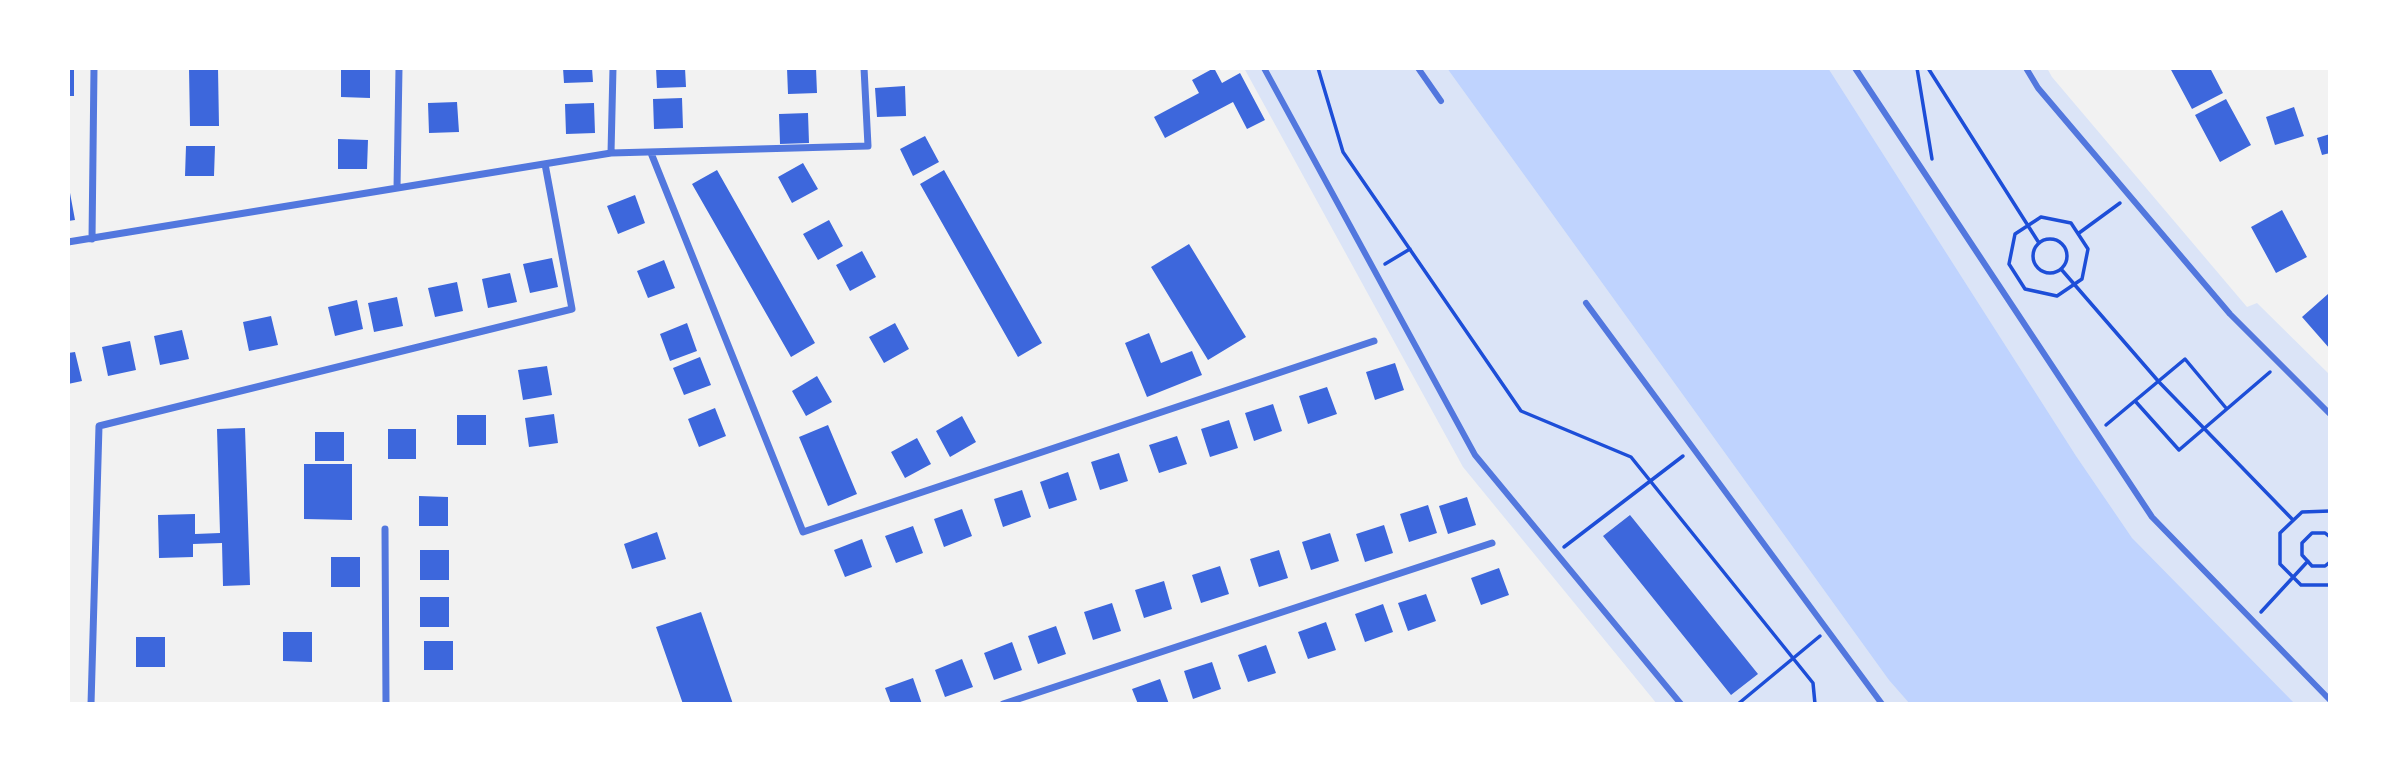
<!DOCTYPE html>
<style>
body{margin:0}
#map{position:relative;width:2398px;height:772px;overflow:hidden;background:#f2f2f2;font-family:"Source Sans 3",sans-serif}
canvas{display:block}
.frame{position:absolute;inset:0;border:70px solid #fff;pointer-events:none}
</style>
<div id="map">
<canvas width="2398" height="772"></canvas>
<div class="frame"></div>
</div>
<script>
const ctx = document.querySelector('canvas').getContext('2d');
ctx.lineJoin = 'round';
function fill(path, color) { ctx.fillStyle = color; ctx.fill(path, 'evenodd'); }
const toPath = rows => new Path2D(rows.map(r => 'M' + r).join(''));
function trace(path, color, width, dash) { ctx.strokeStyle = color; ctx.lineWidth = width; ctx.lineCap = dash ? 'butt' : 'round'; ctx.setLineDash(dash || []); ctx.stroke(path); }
const green = toPath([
 [1244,68,2047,68,2052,77,2247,307,2257,303,2330,375,2330,704,1657,704,1463,467]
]);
const water = toPath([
 [1447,68,1828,68,2076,456,2132,538,2295,704,1910,704,1889,680]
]);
const building = toPath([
 [68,68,74,68,74,96,68,96],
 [189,68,218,68,219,126,190,126],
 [341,68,370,68,370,98,341,97],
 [563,68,592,68,593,82,564,83],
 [656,68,685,68,686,87,657,88],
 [787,68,816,68,817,93,788,94],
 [1214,68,1222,83,1240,73,1265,120,1247,129,1233,102,1165,138,1154,117,1199,93,1192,80],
 [2170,68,2210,68,2223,93,2192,109],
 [905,86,906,116,877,117,875,88],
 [682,98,683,128,654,129,653,99],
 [2226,99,2251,145,2220,162,2195,115],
 [457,102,459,132,429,133,428,103],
 [594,103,595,133,566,134,565,104],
 [2294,107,2304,136,2275,145,2266,117],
 [808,113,809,143,780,144,779,114],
 [2330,134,2330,153,2322,155,2317,138],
 [925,136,939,162,913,176,900,149],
 [338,139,368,140,367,169,338,169],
 [186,146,215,146,214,176,185,176],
 [803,163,818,189,792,203,778,177],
 [717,170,815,343,791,357,692,184],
 [944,170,1042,343,1018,357,920,184],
 [68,182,75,220,68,221],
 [635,195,645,223,618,234,607,206],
 [2282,210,2307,257,2276,273,2251,227],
 [829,220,843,246,818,260,803,234],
 [1189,244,1246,337,1208,360,1151,267],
 [862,251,876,277,850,291,836,265],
 [552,258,558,287,530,293,523,264],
 [664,260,675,288,648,298,637,271],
 [510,273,517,302,488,308,482,279],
 [457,282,463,311,435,317,428,288],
 [2328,294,2330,296,2330,349,2302,317],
 [397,297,403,326,374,332,368,303],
 [357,300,363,329,335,336,328,307],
 [271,316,278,345,249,351,243,322],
 [687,323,697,351,670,361,660,334],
 [895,323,909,349,884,363,869,337],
 [182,330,189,359,160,365,154,336],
 [1149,333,1161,363,1192,351,1202,375,1147,397,1125,343],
 [130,341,136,370,108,376,102,347],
 [75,352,82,381,68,384,68,353],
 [700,357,711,385,684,395,673,368],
 [1395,363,1404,390,1375,400,1366,372],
 [547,366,552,395,523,400,518,370],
 [817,376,832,402,806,416,792,391],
 [1327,387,1337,414,1308,424,1299,396],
 [1273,404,1282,431,1254,441,1245,413],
 [715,408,726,436,699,447,688,419],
 [554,414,558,443,529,447,525,418],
 [457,415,486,415,486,445,457,445],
 [962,416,976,442,950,457,936,431],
 [1229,420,1238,448,1210,457,1201,429],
 [828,425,857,494,828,506,799,437],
 [245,428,250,585,223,586,222,543,193,544,193,557,159,558,158,515,195,514,195,534,220,533,217,429],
 [388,429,416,429,416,459,388,459],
 [315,432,344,432,344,461,315,461],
 [1177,436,1187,464,1159,473,1149,445],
 [917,438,931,464,905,478,891,452],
 [1119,453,1128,481,1100,490,1091,462],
 [304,464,352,464,352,520,304,519],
 [1068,472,1077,500,1049,509,1040,482],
 [1022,490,1031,517,1003,527,994,499],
 [419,496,448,497,448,526,419,526],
 [1467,497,1476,525,1448,534,1439,506],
 [1428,505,1437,533,1409,542,1400,514],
 [962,509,972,536,944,547,934,519],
 [1630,515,1758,674,1731,695,1603,536],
 [1384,525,1393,553,1365,562,1356,534],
 [913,526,923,553,896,563,885,536],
 [657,532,666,559,632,569,624,544],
 [1330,533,1339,561,1311,570,1302,542],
 [862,539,872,567,845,577,834,550],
 [420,550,449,550,449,580,420,580],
 [1279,550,1288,578,1259,587,1250,559],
 [331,557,360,557,360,587,331,587],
 [1220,566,1229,594,1201,603,1192,575],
 [1499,568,1509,595,1481,605,1471,578],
 [1164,581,1172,609,1144,618,1135,590],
 [1426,594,1436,621,1408,631,1398,603],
 [420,597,449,597,449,627,420,627],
 [1112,603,1121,631,1093,640,1084,612],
 [1383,604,1393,632,1365,642,1355,614],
 [701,612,733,704,683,704,656,627],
 [1326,622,1336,650,1308,659,1298,632],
 [1056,626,1066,654,1038,664,1028,636],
 [283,632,312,632,312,662,283,661],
 [136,637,165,637,165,667,136,667],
 [424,641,453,641,453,670,424,670],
 [1012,642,1022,670,994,680,984,653],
 [1266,645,1276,673,1248,682,1238,655],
 [962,659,973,687,945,697,935,670],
 [1212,662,1221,689,1193,699,1184,671],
 [913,678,922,704,891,704,885,688],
 [1160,679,1169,704,1138,704,1132,689]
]);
const path = toPath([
 [1318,68,1343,152,1521,411,1631,457,1813,683,1815,704],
 [1917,68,1932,159],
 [1928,68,2039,243],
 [2041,217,2071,223,2088,249,2082,279,2057,296,2025,289,2009,264,2015,234,2041,217],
 [2079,233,2120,203],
 '2033 256a17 17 0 1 1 34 0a17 17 0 1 1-34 0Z',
 [1385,264,1410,249],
 [2061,269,2159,382,2293,520],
 [2136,402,2179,450,2270,372],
 [2106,425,2185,359,2226,408],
 [2330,511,2302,512,2280,533,2280,564,2301,585,2330,585],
 [2330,537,2325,533,2312,533,2302,543,2302,555,2312,566,2325,566,2330,562],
 [1564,547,1683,456],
 [2261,612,2308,561],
 [1738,704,1820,636]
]);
const pedestrian = toPath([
 [1264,68,1475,455,1681,704],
 [1418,68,1441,101],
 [1855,68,2152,517,2330,700],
 [2026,68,2038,88,2230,314,2330,414],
 [1586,303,1882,704]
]);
const minor = toPath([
 [611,153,613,68],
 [651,153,803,532,1374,341],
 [397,188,399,68],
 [92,239,94,68],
 [68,242,611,153,868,146,864,68],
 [385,529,386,704],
 [91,704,99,426,572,309,545,164],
 [1003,704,1492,543]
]);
fill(green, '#dbe4f7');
fill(water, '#bfd3fe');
fill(building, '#3d67dc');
trace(path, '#1d4ed8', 3.5);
trace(pedestrian, '#5277de', 6);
trace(minor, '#5277de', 7);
</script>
